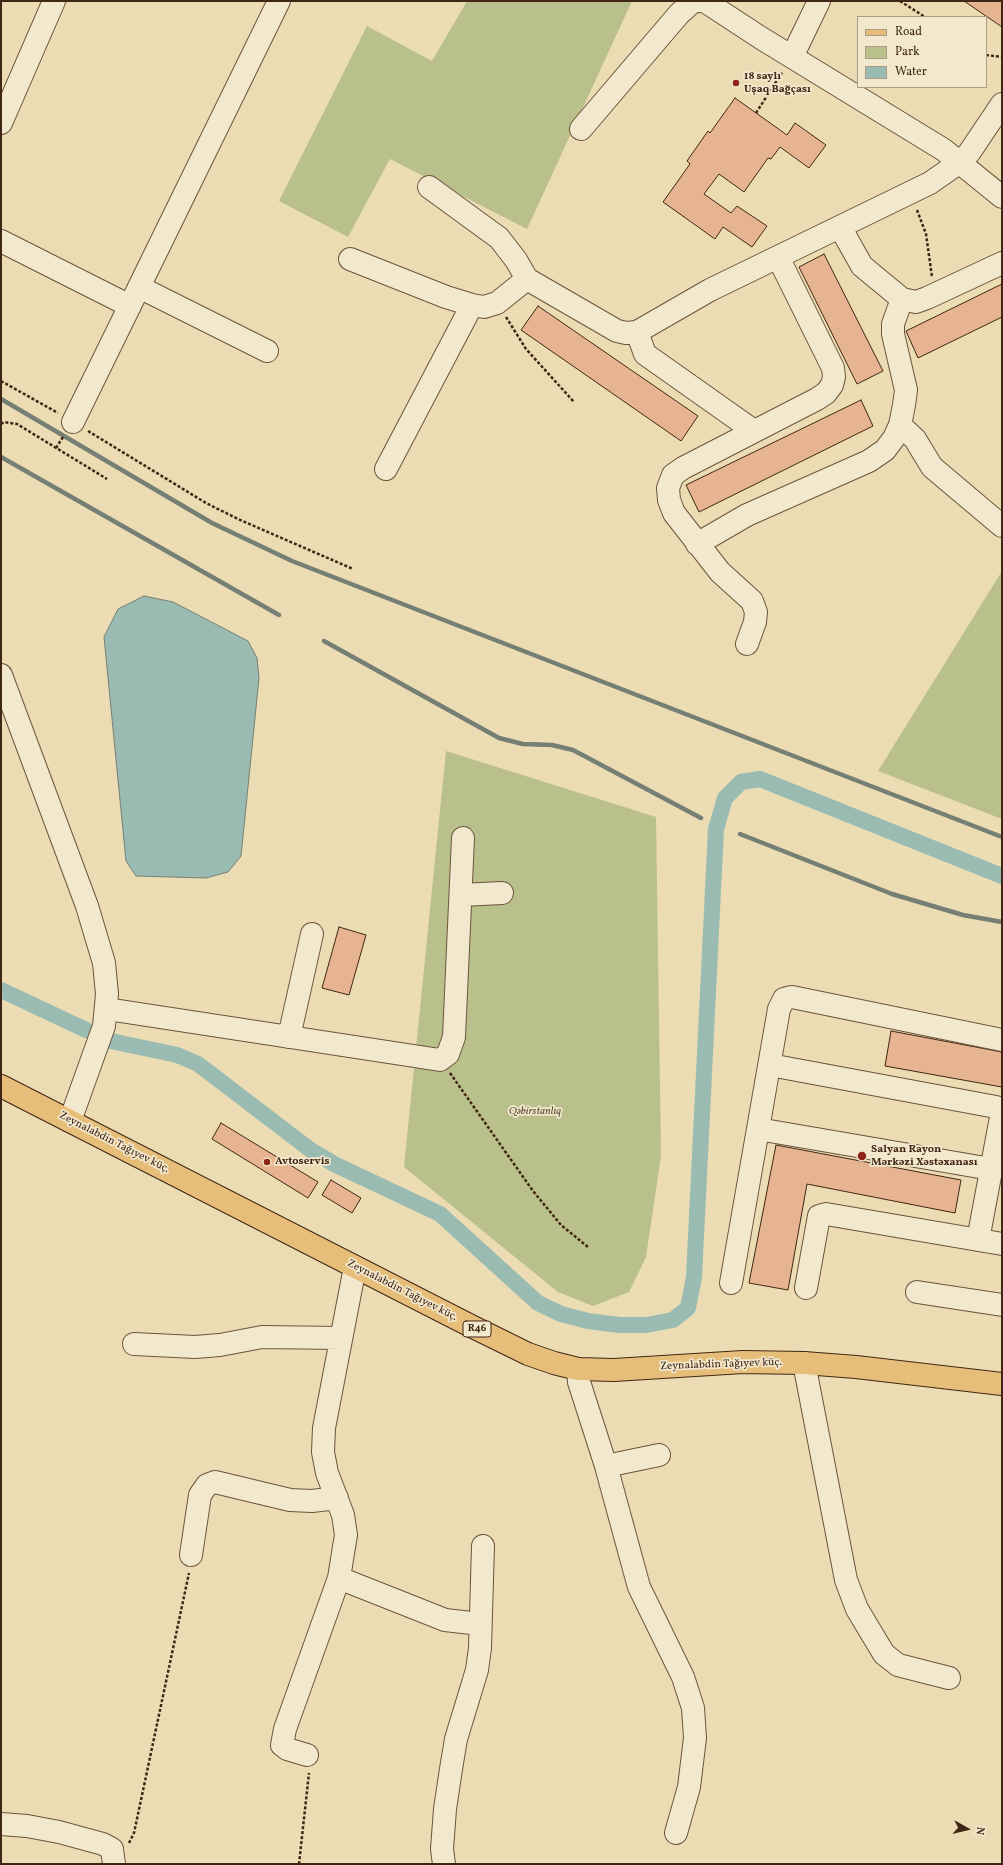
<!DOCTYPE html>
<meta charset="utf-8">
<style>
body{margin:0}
#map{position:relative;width:1003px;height:1865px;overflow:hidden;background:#ebdcb4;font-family:Vollkorn,serif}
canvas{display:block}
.frame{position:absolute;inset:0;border:2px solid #402614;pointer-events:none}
.legend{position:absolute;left:857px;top:16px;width:130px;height:72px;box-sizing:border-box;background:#f2e8ce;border:1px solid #ab9a84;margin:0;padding:5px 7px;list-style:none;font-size:12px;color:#402614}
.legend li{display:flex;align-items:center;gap:8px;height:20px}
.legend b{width:20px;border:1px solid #ab9a84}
.north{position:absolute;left:947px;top:1809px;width:40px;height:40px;-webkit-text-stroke:3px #f2e8ce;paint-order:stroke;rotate:98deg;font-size:11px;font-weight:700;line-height:16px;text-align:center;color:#402614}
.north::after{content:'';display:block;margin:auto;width:14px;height:18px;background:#402614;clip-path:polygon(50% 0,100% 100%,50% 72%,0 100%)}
</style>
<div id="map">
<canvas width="1003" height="1865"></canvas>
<div class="frame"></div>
<ul class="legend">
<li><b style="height:5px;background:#e6be7a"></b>Road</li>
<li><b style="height:11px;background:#bac08b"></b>Park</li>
<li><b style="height:11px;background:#99bbb2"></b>Water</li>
</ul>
<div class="north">N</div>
</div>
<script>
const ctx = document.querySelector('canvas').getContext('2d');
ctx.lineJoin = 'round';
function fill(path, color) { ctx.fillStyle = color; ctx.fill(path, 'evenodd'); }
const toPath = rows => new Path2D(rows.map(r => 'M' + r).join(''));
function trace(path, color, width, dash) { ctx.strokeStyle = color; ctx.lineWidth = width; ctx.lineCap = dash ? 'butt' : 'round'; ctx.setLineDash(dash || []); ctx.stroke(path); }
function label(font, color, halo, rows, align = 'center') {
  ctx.font = font + ' Vollkorn,serif'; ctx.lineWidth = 3.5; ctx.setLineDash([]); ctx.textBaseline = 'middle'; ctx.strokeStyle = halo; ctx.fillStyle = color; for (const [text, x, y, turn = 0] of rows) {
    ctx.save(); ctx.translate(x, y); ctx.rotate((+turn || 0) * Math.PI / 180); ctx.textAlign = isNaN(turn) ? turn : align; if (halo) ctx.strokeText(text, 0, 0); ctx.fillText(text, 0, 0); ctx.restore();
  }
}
const green = toPath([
 [467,1,632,1,527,229,390,159,348,237,279,201,367,26,432,61],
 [1002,571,1002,819,878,771],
 [446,751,656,817,661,1156,646,1257,629,1292,593,1306,558,1292,404,1167]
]);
const water = toPath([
 [144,596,173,602,248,641,257,658,259,678,241,856,228,872,206,878,136,876,126,861,104,637,118,609,144,596]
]);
const stream = toPath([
 [1,399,212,523,292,561,1002,837],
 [1,457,279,615],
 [324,641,499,738,523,744,552,745,573,750,701,818],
 [740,834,892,894,963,915,1002,922]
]);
const canal = toPath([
 [1,990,86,1030],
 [111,1041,177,1055,198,1064,312,1151,336,1165,440,1214,538,1303,561,1314,588,1321,619,1325,646,1325,673,1320,688,1308,694,1277,716,829,725,798,741,782,760,779,1002,876]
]);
const building = toPath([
 [964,1,1002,1,1002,27,964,1],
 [735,98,787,135,795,123,826,145,809,168,780,147,771,159,768,158,744,192,719,174,704,194,731,213,737,206,767,226,752,247,723,227,715,239,663,202,690,164,687,161,708,131,710,133,735,98],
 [824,254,883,371,857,384,799,267,824,254],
 [1002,284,1002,317,918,358,906,331,1002,284],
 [538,306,698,416,681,441,521,330,538,306],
 [861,400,873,426,699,512,686,485,861,400],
 [339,927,366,935,349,995,322,988,339,927],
 [891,1031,1002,1052,1002,1087,885,1066,891,1031],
 [221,1123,318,1182,308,1198,212,1139,221,1123],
 [776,1145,961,1180,955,1213,807,1184,788,1290,749,1283,776,1145],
 [331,1180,361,1198,352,1213,322,1195,331,1180]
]);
const path = toPath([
 [900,1,925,17],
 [986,55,1002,57],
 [756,113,783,71],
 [917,210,926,234,932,277],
 [506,317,526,349,574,402],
 [1,381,58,413],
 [1,424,4,422,17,424,107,479],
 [88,431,206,503,238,519,353,569],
 [56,448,63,437],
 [450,1073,533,1191,561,1225,588,1247],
 [129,1843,134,1833,189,1573],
 [299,1864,309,1773]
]);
const minor = toPath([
 [701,1,706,2,761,38,944,150,1002,197],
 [792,57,819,1],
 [1,123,54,1],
 [581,129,679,14,690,4,696,1],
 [840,227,862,266,902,299,916,302,927,298,1002,263],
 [1,241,130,306],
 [350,259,446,297,472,305,484,307,497,303,527,279,516,260,499,238,429,187],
 [527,279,617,331,626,333,637,332,710,290,930,183,960,162,969,153,1002,104],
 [139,287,267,351],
 [637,332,645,354,754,431],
 [73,422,279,1],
 [900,425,915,439,932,467,1002,526],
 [386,469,472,305],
 [697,544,747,515,869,461,885,450,894,438,900,425,904,405,906,390,893,334,893,324,902,299],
 [747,644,755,622,756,612,752,601,720,572,674,513,669,500,668,488,673,475,683,468,817,399,826,393,832,385,834,377,833,368,778,257],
 [1,675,87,906,104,963,107,994,104,1026,70,1121],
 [461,895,502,893],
 [107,1009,440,1060,448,1054,454,1037,463,838],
 [289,1037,312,934],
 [770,1065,996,1107,1002,1112,978,1240],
 [758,1129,991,1169],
 [731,1283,779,1009,784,999,792,997,1002,1040],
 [806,1288,819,1216,826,1214,1002,1244],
 [917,1292,1002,1305],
 [134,1344,195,1347,220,1345,262,1337,341,1338],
 [804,1363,846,1580,857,1609,884,1654,898,1665,949,1678],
 [578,1369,579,1382,606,1466,639,1587,683,1677,693,1708,695,1738,689,1787,676,1833],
 [606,1466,659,1455],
 [191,1555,200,1495,207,1485,215,1482,290,1500,312,1501,337,1498],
 [339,1578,445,1620,480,1624],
 [307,1755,287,1749,282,1745,285,1729,339,1578,343,1553,346,1535,343,1515,327,1473,323,1452,324,1428,355,1267],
 [1,1824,27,1826,59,1832,103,1844,112,1849,114,1864],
 [444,1864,442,1849,445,1809,451,1769,456,1739,477,1670,480,1648,483,1546]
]);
const major = toPath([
 [1,1086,473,1327,528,1354,554,1363,578,1369,614,1370,743,1362,804,1363,856,1367,1002,1384]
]);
const markers = [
 [736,83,4,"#8f2418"],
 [862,1156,5,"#8f2418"],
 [267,1162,4,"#8f2418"]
];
const shields = [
 [477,1329,28]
];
const shieldNames = [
 ["R46",477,1329]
];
const poiNames = [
 ["18 saylı",744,77],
 ["Uşaq Bağçası",744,90],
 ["Salyan Rayon",871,1150],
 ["Mərkəzi Xəstəxanası",871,1163],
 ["Avtoservis",275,1162]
];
const parkNames = [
 ["Qəbirstanlıq",535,1112]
];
const streetNames = [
 ["Zeynalabdin Tağıyev küç.",114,1143,27],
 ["Zeynalabdin Tağıyev küç.",402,1291,27],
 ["Zeynalabdin Tağıyev küç.",721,1365,-2]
];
fill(green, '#bac08b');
fill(water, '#99bbb2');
trace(water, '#757f73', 1);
trace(stream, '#757f73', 4.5);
trace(canal, '#99bbb2', 16);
fill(building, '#e6b490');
trace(building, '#402614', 1);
trace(minor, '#6b543c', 24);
trace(major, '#402614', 24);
trace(path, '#402614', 2.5, [3, 2]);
trace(minor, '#f2e8ce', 22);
trace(major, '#e6be7a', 22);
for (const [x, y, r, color] of markers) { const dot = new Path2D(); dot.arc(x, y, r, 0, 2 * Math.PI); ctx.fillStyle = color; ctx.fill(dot); trace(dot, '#f2e8ce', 1.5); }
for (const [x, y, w] of shields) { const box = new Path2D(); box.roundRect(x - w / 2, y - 8, w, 16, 3); ctx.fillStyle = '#f2e8ce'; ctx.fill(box); trace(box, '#402614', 1); }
label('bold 10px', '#402614', null, shieldNames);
label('bold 11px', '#402614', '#f2e8ce', poiNames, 'left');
label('italic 11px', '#5e4c32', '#f2e8ce', parkNames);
label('11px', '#402614', '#f2e8ce', streetNames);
</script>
